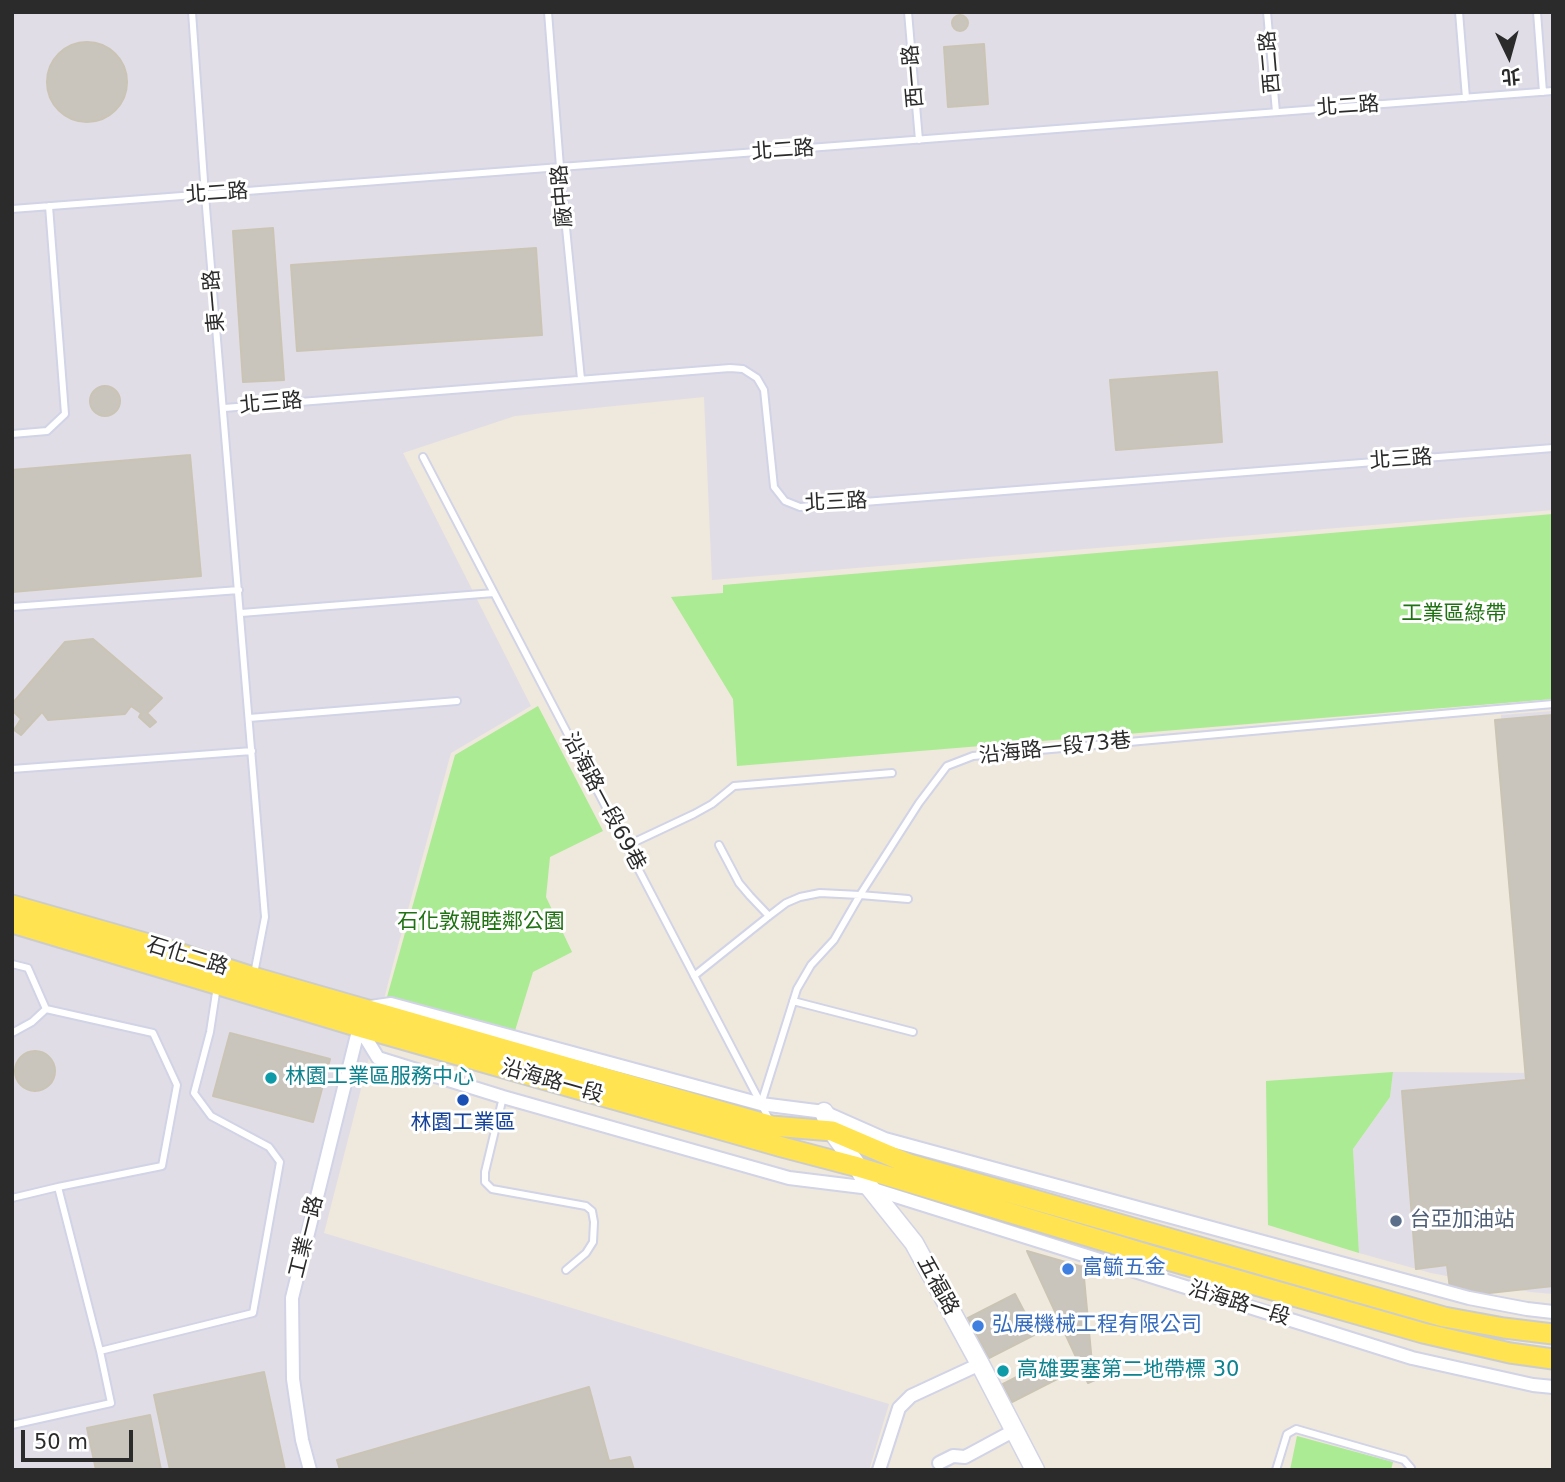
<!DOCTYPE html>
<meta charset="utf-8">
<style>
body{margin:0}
#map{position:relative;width:1565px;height:1482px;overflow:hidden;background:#efe8dc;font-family:"DejaVu Sans","Noto Sans TC",sans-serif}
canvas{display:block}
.frame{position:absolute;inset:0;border:14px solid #2b2b2b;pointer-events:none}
.north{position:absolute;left:1474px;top:21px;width:70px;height:70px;-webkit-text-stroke:5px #fff;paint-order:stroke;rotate:175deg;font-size:19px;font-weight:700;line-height:28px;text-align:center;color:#2b2b2b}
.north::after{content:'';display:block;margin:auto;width:24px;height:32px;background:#2b2b2b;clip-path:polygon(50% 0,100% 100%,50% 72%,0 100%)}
.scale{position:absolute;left:21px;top:1430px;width:112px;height:32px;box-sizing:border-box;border:4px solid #2b2b2b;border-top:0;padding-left:9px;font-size:21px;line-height:24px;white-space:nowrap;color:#2b2b2b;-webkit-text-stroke:5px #fff;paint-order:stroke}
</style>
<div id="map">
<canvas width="1565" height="1482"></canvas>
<div class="frame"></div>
<div class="north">北</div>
<div class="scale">50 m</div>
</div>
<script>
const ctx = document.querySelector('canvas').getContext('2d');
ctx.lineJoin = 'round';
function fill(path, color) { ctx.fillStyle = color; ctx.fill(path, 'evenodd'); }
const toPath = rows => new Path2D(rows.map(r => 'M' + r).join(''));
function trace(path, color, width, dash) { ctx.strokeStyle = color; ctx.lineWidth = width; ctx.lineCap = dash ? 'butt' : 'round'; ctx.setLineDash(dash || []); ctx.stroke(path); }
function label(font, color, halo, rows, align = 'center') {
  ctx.font = font + ' "DejaVu Sans","Noto Sans TC",sans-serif'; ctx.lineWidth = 6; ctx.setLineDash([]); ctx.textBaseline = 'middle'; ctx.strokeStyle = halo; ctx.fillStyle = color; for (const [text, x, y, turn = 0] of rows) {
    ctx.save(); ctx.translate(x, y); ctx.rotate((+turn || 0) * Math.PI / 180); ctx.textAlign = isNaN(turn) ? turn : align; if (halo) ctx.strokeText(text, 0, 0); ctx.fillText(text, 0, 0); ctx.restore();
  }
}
const industrial = toPath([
 [12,12,1553,12,1553,510,712,580,704,397,515,416,403,453,531,706,451,753,393,964,324,1233,889,1404,869,1470,12,1470],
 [1553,711,1553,1294,1531,1292,1431,1273,1359,1253,1353,1149,1390,1097,1393,1072,1535,1073,1501,715]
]);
const green = toPath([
 [1553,514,1553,699,737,766,733,699,671,597,723,593,723,585],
 [538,706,603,831,550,857,546,897,572,952,533,972,514,1034,387,997,455,755],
 [1393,1072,1390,1097,1353,1149,1359,1253,1268,1225,1266,1081],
 [1297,1436,1393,1462,1391,1470,1290,1470]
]);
const building = toPath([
 '952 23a8 8 0 1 1 16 0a8 8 0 1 1-16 0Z',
 '47 82a40 40 0 1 1 80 0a40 40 0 1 1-80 0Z',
 [984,44,988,104,948,107,944,47,984,44],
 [273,228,284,380,243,382,233,231,273,228],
 [536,248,542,335,297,351,291,265,536,248],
 [1217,372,1222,442,1116,450,1110,380,1217,372],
 '90 401a15 15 0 1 1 30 0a15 15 0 1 1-30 0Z',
 [190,455,201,576,12,592,12,470,190,455],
 [93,639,162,698,147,713,156,722,150,727,139,717,141,713,131,706,125,714,48,720,42,712,21,735,14,730,21,719,12,710,12,704,65,642,93,639],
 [1553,715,1553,1286,1471,1295,1461,1287,1450,1289,1447,1265,1416,1269,1402,1091,1526,1080,1495,720,1553,715],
 [230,1033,330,1059,313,1122,213,1096,230,1033],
 '15 1071a20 20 0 1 1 40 0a20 20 0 1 1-40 0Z',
 [1027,1251,1083,1267,1093,1374,1095,1380,1088,1383,1027,1251],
 [1015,1294,1036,1334,989,1358,968,1318,1015,1294],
 [1054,1358,1063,1376,1012,1402,1003,1384,1054,1358],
 [264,1372,285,1470,170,1470,154,1395,264,1372],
 [589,1387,609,1461,630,1457,634,1470,340,1470,337,1460,589,1387],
 [150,1415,161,1470,96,1470,87,1428,150,1415]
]);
const lane = toPath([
 [192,12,205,195,265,917,254,974],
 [548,12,560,167,581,379],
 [908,12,919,140],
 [1267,12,1276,112],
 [1459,12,1466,98],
 [1537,12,1543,92],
 [12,209,1553,91],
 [224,408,730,368,743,369,757,378,764,390,774,487,785,501,800,507,1553,448],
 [12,434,47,431,65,414,49,206],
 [423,457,769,1119],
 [12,607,239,590],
 [241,613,494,593],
 [249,718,457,701],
 [12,769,252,751],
 [719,845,739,883,750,896,769,916],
 [626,846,694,814,712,804,734,786,892,773],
 [12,964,28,968,46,1009,32,1022,12,1033],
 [694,976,769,916,786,903,800,897,820,893,860,895,908,899],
 [793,1001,913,1032],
 [503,1097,485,1172,485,1182,492,1189,586,1206,592,1211,594,1222,593,1242,586,1253,566,1270],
 [761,1104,797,989,811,965,834,940,860,895,919,803,947,766,973,756,1553,704],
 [12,1198,58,1187,162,1166,177,1085,153,1033,46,1009],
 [100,1351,253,1313,280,1162,269,1147,211,1116,194,1093,210,1032,217,986],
 [12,1425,111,1403,100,1351,58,1187],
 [1276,1470,1287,1434,1296,1429,1404,1460,1411,1468,1410,1470]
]);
const street = toPath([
 [370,1007,391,1004,761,1104,824,1112,885,1139,1469,1298,1527,1309,1553,1312],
 [359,1027,378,1058,503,1097,789,1178,870,1188,1412,1358,1533,1385,1553,1387],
 [939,1463,953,1456,965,1457,1015,1430],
 [310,1470,302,1440,293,1379,292,1298,359,1027],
 [879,1470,899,1408,911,1396,980,1364]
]);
const secondary = toPath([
 [824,1112,832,1131,858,1167,870,1188,914,1243,980,1364,1035,1470]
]);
const primary = toPath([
 [12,905,166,949,253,977,772,1126,832,1131,909,1164,1444,1317,1504,1328,1553,1334],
 [12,923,359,1027,782,1147,858,1167,1150,1255,1423,1333,1510,1353,1553,1359]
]);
const markers = [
 [271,1078,7,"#0f9aa8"],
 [463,1100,7,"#1a4fb4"],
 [1396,1221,7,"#5c6f8a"],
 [1068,1269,7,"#3f7fe0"],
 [978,1326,7,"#3f7fe0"],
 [1003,1371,7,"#0f9aa8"]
];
const streetNames = [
 ["西二路",1271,62,-95],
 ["西一路",914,76,-95],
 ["北二路",1348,107,-4],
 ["北二路",783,151,-4],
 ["北二路",217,194,-4],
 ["廠中路",563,196,-95],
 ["東一路",215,301,-95],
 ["北三路",271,404,-5],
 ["北三路",1401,460,-4],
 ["北三路",836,503,-3],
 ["沿海路一段73巷",1055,749,-6],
 ["沿海路一段69巷",603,802,62],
 ["石化二路",187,957,17],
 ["沿海路一段",552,1082,16],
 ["工業一路",307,1237,-76],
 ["五福路",937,1286,61],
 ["沿海路一段",1239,1304,17]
];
const parkNames = [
 ["工業區綠帶",1454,615],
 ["石化敦親睦鄰公園",481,923]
];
const cultureNames = [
 ["林園工業區服務中心",285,1078],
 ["高雄要塞第二地帶標 30",1017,1371]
];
const transitNames = [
 ["林園工業區",463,1124]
];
const serviceNames = [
 ["台亞加油站",1410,1221]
];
const shopNames = [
 ["富毓五金",1082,1269],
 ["弘展機械工程有限公司",992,1326]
];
fill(industrial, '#e0dde6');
fill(green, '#aaeb93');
fill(building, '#cac5bc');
trace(building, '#cac4b5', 2);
trace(lane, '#d1d3e6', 10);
trace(street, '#d1d3e6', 16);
trace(secondary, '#d1d3e6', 21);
trace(primary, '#ccc', 23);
trace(lane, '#fff', 6);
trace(street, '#fff', 12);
trace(secondary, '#fff', 18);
trace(primary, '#ffe350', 19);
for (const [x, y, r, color] of markers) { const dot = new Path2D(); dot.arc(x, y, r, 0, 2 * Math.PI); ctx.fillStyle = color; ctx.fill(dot); trace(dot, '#fff', 2.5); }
label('21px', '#2b2b2b', '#fff', streetNames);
label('21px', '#1f7112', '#fff', parkNames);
label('21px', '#0d838f', '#fff', cultureNames, 'left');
label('21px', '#164399', '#fff', transitNames);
label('21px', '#4e5e75', '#fff', serviceNames, 'left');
label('21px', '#366cbe', '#fff', shopNames, 'left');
</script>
